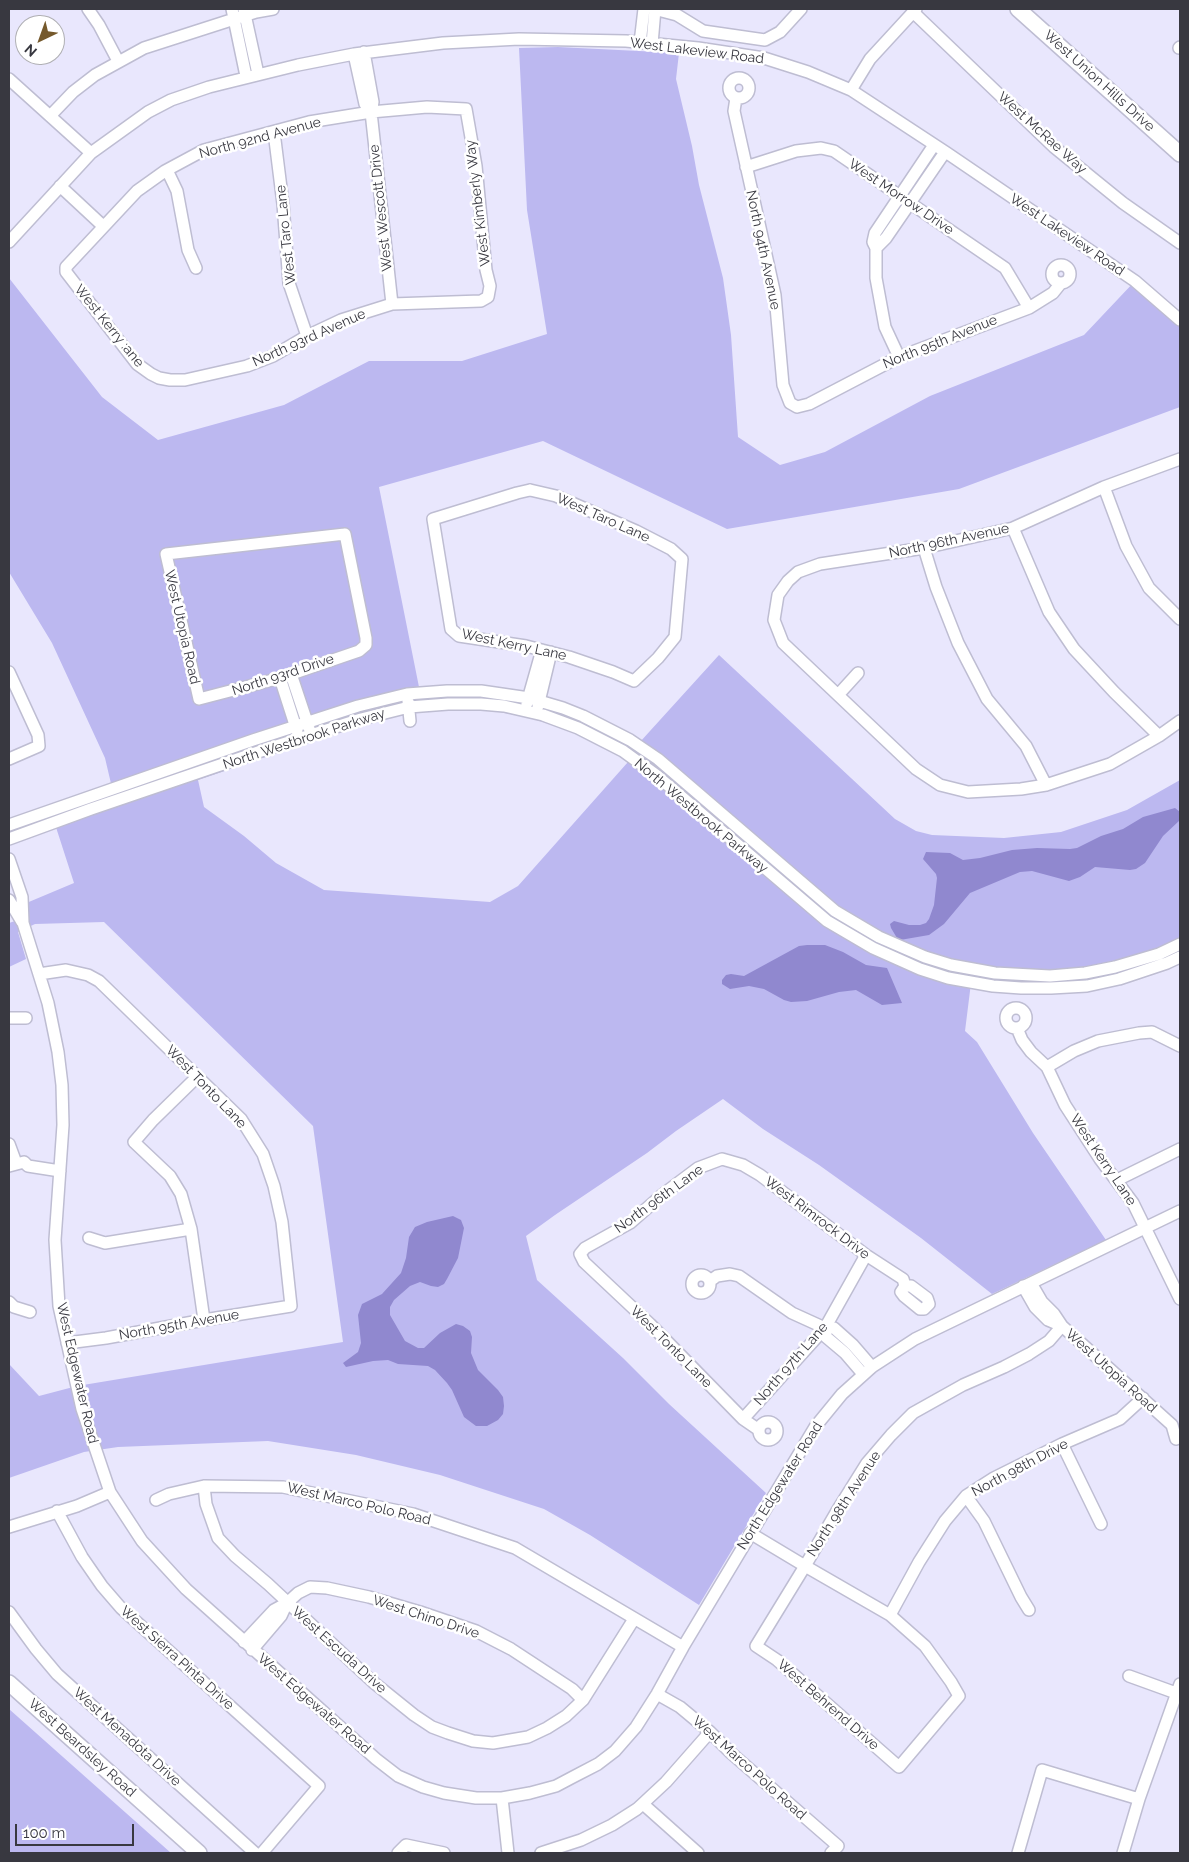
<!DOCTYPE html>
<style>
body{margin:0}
#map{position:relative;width:1189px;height:1862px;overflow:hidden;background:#e9e7fd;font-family:Raleway,sans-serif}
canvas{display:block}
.frame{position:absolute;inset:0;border:10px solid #383840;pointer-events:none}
.north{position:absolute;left:15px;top:15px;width:50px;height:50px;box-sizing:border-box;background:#fff;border:1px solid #afafb3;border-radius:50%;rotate:222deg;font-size:14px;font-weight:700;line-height:20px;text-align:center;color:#383840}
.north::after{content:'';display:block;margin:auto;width:18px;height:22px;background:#75592c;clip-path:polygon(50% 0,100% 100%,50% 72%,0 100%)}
.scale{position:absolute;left:15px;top:1824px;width:119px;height:22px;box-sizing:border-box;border:2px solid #383840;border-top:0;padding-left:6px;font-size:15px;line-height:18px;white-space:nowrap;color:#383840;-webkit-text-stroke:4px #fff;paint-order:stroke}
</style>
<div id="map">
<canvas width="1189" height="1862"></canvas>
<div class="frame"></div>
<div class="north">N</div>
<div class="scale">100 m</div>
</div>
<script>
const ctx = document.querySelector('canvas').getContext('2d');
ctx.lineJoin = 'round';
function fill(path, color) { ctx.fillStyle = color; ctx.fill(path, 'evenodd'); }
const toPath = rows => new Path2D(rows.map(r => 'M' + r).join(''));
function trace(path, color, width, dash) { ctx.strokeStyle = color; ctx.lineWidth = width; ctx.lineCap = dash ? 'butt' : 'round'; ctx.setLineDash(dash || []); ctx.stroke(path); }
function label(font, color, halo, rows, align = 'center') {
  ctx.font = font + ' Raleway,sans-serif'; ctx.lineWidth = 5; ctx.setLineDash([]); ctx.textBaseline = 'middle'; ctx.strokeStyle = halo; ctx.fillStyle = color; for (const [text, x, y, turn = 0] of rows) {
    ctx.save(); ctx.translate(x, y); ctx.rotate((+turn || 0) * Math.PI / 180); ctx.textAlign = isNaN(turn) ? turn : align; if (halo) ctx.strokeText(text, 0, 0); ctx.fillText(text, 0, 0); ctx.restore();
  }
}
const green = toPath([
 [558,47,679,53,676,79,692,146,699,185,723,278,731,335,738,437,780,465,825,452,930,396,1084,335,1135,281,1180,320,1180,407,959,489,727,529,543,441,379,487,419,687,469,686,504,688,571,707,640,742,719,655,895,819,916,831,932,835,1004,838,1061,832,1127,810,1180,780,1180,948,1163,956,1102,976,1062,980,1012,982,972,975,965,1031,977,1042,1033,1133,1106,1240,992,1294,921,1238,819,1165,763,1129,723,1099,676,1131,647,1153,555,1215,526,1236,537,1280,623,1358,669,1404,766,1493,699,1605,590,1535,544,1509,440,1475,356,1455,268,1441,118,1447,84,1452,9,1478,9,1364,39,1396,77,1386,343,1342,313,1126,104,922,35,924,18,932,26,959,9,967,9,923,27,917,24,904,74,883,53,818,113,792,105,758,52,643,9,572,9,278,102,397,158,440,284,405,369,361,462,361,547,334,527,210,519,48],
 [446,709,488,710,527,717,565,729,601,743,628,762,518,886,490,902,324,890,276,863,244,836,204,807,198,780,371,721,421,710],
 [9,1709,171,1853,9,1853]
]);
const water = toPath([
 [1175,808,1180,812,1180,820,1163,836,1145,863,1136,869,1130,870,1095,867,1080,877,1069,881,1032,871,1020,872,970,893,944,924,929,935,900,940,897,938,891,928,890,924,894,921,909,925,920,925,926,923,929,919,934,905,937,878,936,874,923,859,926,852,950,853,963,860,980,858,1012,850,1037,848,1070,849,1077,848,1101,836,1123,829,1143,817],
 [807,945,825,945,843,952,866,965,887,968,902,1003,882,1005,856,990,839,992,807,1001,791,1002,784,1000,764,989,749,986,730,989,722,984,722,980,726,975,731,974,744,976,799,946],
 [453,1216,461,1220,464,1228,458,1258,447,1279,444,1284,438,1287,431,1286,420,1282,410,1286,394,1300,390,1307,390,1315,405,1341,418,1348,424,1348,440,1333,456,1324,463,1326,470,1331,472,1337,471,1353,478,1370,498,1390,503,1397,504,1406,503,1414,498,1420,487,1426,476,1426,464,1417,452,1390,447,1383,435,1370,428,1366,398,1364,388,1360,373,1361,346,1367,343,1363,358,1352,361,1343,358,1315,362,1304,382,1294,401,1273,406,1258,409,1237,415,1227,427,1222]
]);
const minor = toPath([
 [88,9,99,25,118,61],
 [232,9,246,76],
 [654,9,677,15,703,31,765,40,780,32,801,9],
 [244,10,258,74],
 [913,12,1054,147,1123,203,1180,243],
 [640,43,644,9],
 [652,44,655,9],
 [1179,48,1180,47],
 [364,52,373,102,371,112,392,304],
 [354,54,365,104,371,112],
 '729 88a10 10 0 1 1 20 0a10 10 0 1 1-20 0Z',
 [9,79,91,153],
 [851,90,870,59,916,9],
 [736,98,734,111,775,295,783,385,790,403,797,407,809,404,899,357,1029,308,1053,293,1061,283],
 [427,107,466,109,476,166,486,270,490,286,488,297,481,301,392,304,341,320,307,336,273,356,247,366,185,380,170,380,159,378,151,374,137,364,66,272,66,267,137,191,165,171,204,150,309,122,371,112,427,107],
 [50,116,73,92,95,75,144,48,256,12,273,9],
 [274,132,283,204,289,283,307,336],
 [746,167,796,151,821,148,834,151,1005,268,1029,308],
 [167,170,177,191,188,250,196,268],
 [60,186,103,226],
 [9,242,91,153,148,112,171,100,209,87,298,65,354,54,443,43,519,39,626,41,698,48,764,58,808,72,851,90,947,153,1135,281,1180,320],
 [876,248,886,238,945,152],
 '1052 274a9 9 0 1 1 18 0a9 9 0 1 1-18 0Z',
 [899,357,885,327,876,278,876,248,873,242,875,233,934,145],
 [1180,459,1104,487,1013,528,924,548,820,564,798,572,788,581,778,595,774,620,783,643,916,769,940,785,968,792,1021,789,1046,785,1110,764,1159,736,1180,721],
 [1104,487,1126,546,1149,588,1180,619],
 [530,490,556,496,636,531,671,549,682,559,675,637,658,658,634,681,613,672,569,657,526,646,459,636,451,629,433,519,517,493,530,490],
 [1013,528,1049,612,1074,649,1114,692,1159,736],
 [345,534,366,638,366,645,359,651,280,678,199,699,166,554,345,534],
 [924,548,936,587,958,643,987,699,1026,746,1046,785],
 [9,672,38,735,39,746,9,759],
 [291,674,309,728],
 [280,678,297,731],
 [838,695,858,673],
 [408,701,410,721],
 [527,703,542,650],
 [538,706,551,652],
 [9,825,253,740,358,706,407,694,447,691,481,691,529,698,563,708,583,716,630,740,658,759,835,911,879,937,925,957,951,965,995,973,1050,976,1085,973,1115,967,1159,954,1180,944],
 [9,839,91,809,267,749,361,719,409,707,448,704,481,704,504,706,543,715,578,728,623,751,656,775,827,921,873,948,920,969,948,978,993,986,1021,988,1051,988,1087,986,1119,979,1167,963,1180,957],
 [9,859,22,897,23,923,48,1003,58,1052,62,1085,63,1125,55,1240,59,1306,82,1409,110,1492,142,1541,186,1589,376,1759,398,1776,423,1787,444,1793,476,1798,502,1798,530,1793,556,1786,573,1777,598,1764,615,1751,636,1727,657,1694,683,1647,815,1427,842,1394,872,1367,915,1339,1180,1211],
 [9,900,22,922],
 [39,974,66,970,88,975,99,981,241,1119,263,1154,274,1186,282,1222,291,1306,204,1320,106,1338,67,1343],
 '1006 1018a10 10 0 1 1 20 0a10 10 0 1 1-20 0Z',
 [9,1018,26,1018],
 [1017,1028,1022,1040,1031,1052,1047,1067,1065,1105,1100,1159,1133,1203,1180,1299],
 [1047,1067,1074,1051,1098,1041,1139,1033,1152,1032,1180,1046],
 [197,1077,153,1120,134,1142,170,1176,181,1194,191,1229,204,1320],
 [9,1144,16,1163],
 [9,1166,24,1162,28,1166,60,1171],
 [1117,1180,1180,1149],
 [89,1238,105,1243,191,1229],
 '692 1284a9 9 0 1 1 18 0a9 9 0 1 1-18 0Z',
 [710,1281,717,1276,730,1274,739,1276,792,1313,825,1328,834,1328,853,1345,872,1367],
 [1031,1283,1042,1302,1054,1314,1062,1326,1172,1425,1176,1439],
 [905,1286,911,1286,927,1298,929,1304,924,1309,920,1309,904,1296,901,1292,905,1286],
 [1023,1286,1035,1307,1048,1320,1062,1326],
 [9,1302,14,1307,30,1312],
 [825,1328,826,1337,845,1353,863,1374],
 [743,1419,825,1328,866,1255],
 '759 1431a9 9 0 1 1 18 0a9 9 0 1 1-18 0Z',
 [759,1430,743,1419,650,1324,584,1262,580,1254,585,1248,630,1223,662,1195,698,1168,722,1159,743,1165,760,1175,866,1255,903,1279,905,1286],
 [1062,1444,1101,1524],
 [204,1486,206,1504,218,1538,235,1556,268,1584,373,1682,414,1715,432,1727,448,1733,473,1741,493,1743,528,1737,547,1728,566,1716,583,1700,634,1619],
 [966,1496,984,1521,1021,1597,1029,1610],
 [156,1500,169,1494,204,1486,283,1487,413,1514,515,1548,683,1647],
 [57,1511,82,1557,102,1586,121,1608,319,1786,262,1853],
 [9,1527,77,1506,110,1492],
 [750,1533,805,1566,890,1615,925,1646,951,1682,959,1696,899,1767,777,1660,756,1646,805,1566,837,1511,867,1463,891,1435,913,1413,963,1385,1004,1367,1029,1354,1049,1341,1062,1326],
 [9,1612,36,1649,57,1674,255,1853],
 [890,1615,919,1562,945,1521,966,1496,994,1478,1062,1444,1120,1419,1143,1398],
 [244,1642,274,1610,287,1603,298,1593,310,1587,327,1588,369,1597,420,1612,476,1631,511,1649,572,1689,583,1700],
 [252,1650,281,1616,287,1603],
 [1129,1676,1176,1693],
 [657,1694,680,1707,710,1732,731,1753,838,1846,831,1853],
 [502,1798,508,1853],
 [643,1804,698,1853],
 [398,1853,406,1845,444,1853],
 [541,1853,581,1840,612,1825,637,1809,666,1782,710,1732],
 [1018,1853,1042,1770,1139,1799],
 [1123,1853,1139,1799,1180,1684]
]);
const major = toPath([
 [1018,9,1180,154],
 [9,1683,199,1853]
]);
const streetNames = [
 ["West Lakeview Road",697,51,7],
 ["West Union Hills Drive",1099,81,42],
 ["West McRae Way",1042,133,42],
 ["North 92nd Avenue",260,138,-15],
 ["West Morrow Drive",901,197,34],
 ["West Kimberly Way",478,203,-97],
 ["West Wescott Drive",381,208,-96],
 ["West Taro Lane",286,235,-96],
 ["West Lakeview Road",1067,235,34],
 ["North 94th Avenue",763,250,78],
 ["West Kerry :ane",109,326,51],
 ["North 93rd Avenue",309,338,-24],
 ["North 95th Avenue",940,342,-22],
 ["West Taro Lane",603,518,24],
 ["North 96th Avenue",949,541,-12],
 ["West Utopia Road",182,627,77],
 ["West Kerry Lane",514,645,12],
 ["North 93rd Drive",283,675,-18],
 ["North Westbrook Parkway",304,739,-18],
 ["North Westbrook Parkway",701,816,40],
 ["West Tonto Lane",206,1087,46],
 ["West Kerry Lane",1103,1160,56],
 ["North 96th Lane",659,1199,-36],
 ["West Rimrock Drive",817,1218,37],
 ["North 95th Avenue",179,1325,-10],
 ["West Tonto Lane",671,1347,45],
 ["North 97th Lane",791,1364,-49],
 ["West Utopia Road",1111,1371,42],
 ["West Edgewater Road",77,1373,77],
 ["North 98th Drive",1020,1468,-28],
 ["North Edgewater Road",780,1486,-58],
 ["West Marco Polo Road",359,1504,13],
 ["North 98th Avenue",844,1504,-57],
 ["West Chino Drive",426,1617,18],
 ["West Escuda Drive",339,1650,42],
 ["West Sierra Pinta Drive",177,1658,42],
 ["West Edgewater Road",314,1704,41],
 ["West Behrend Drive",828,1705,41],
 ["West Menadota Drive",127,1737,42],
 ["West Beardsley Road",82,1748,42],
 ["West Marco Polo Road",749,1768,42]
];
fill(green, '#bcb8f0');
fill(water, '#9088cf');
trace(minor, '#bebdd2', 14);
trace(major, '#bebdd2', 18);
trace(minor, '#fff', 11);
trace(major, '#fff', 15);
label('14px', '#383840', '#fff', streetNames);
</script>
